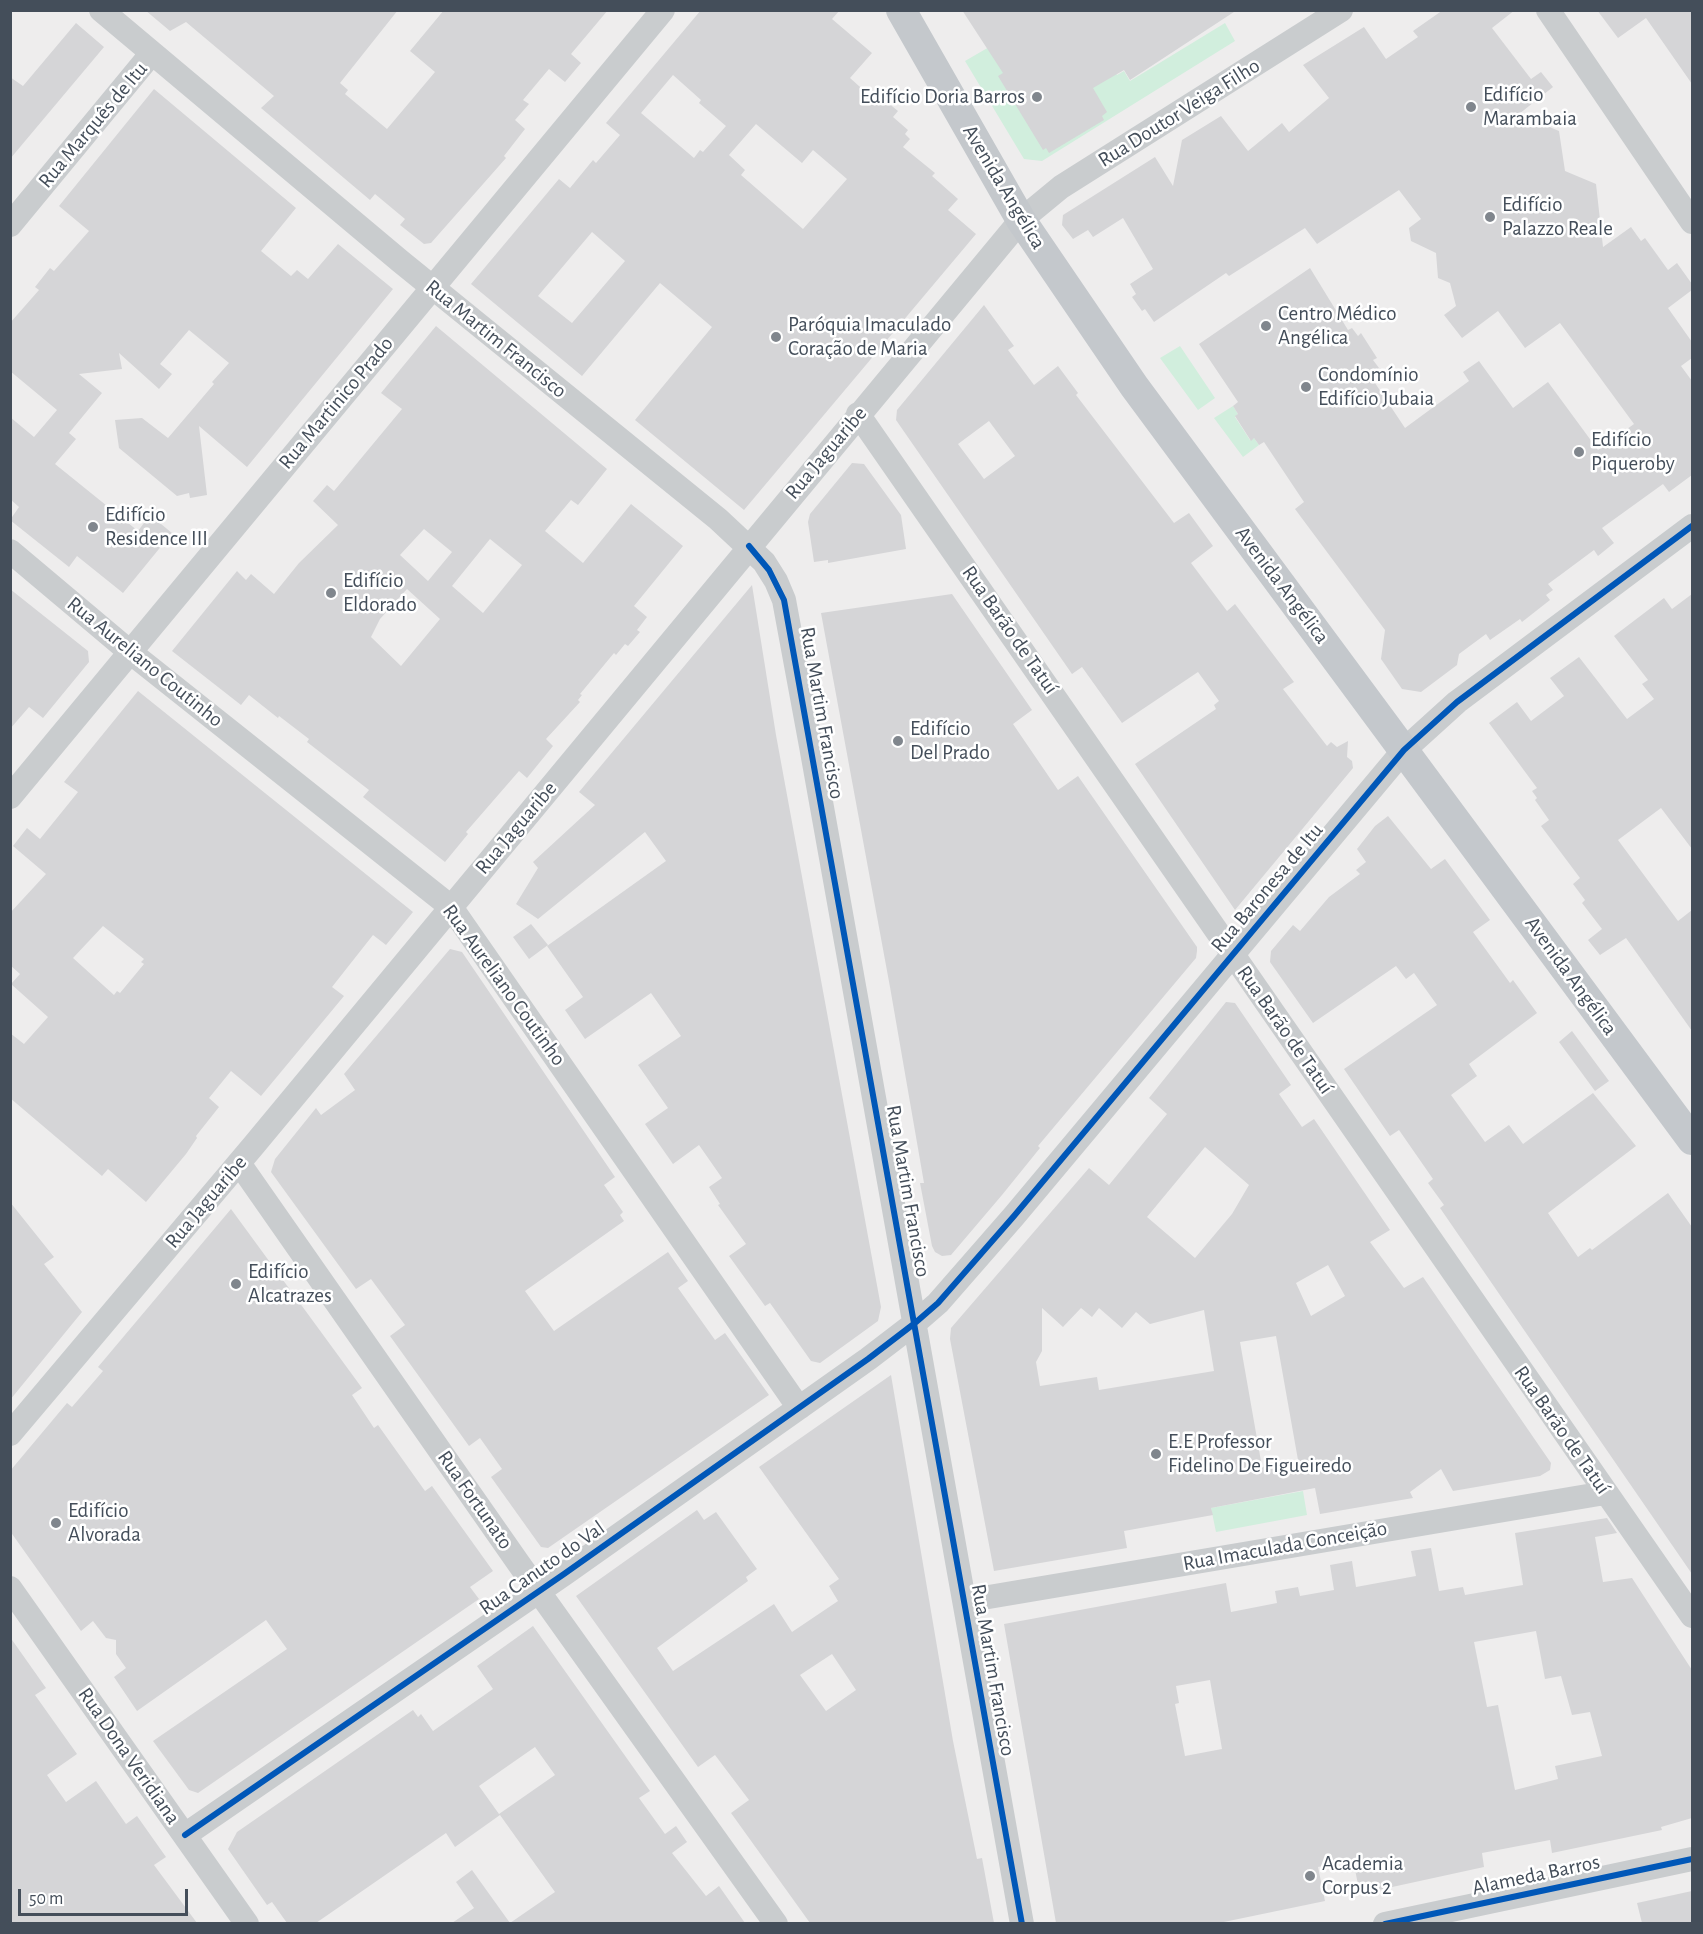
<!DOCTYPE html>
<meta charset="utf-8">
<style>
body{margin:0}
#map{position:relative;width:1703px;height:1934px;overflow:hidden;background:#eeeded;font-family:"Alegreya Sans",sans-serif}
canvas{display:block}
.frame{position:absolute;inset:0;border:12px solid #444e5a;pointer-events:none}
.scale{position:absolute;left:18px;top:1889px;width:170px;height:27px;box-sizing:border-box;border:3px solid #444e5a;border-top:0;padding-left:8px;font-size:18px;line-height:21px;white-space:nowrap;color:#444e5a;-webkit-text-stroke:4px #fff;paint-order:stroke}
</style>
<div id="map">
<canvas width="1703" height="1934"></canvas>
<div class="frame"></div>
<div class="scale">50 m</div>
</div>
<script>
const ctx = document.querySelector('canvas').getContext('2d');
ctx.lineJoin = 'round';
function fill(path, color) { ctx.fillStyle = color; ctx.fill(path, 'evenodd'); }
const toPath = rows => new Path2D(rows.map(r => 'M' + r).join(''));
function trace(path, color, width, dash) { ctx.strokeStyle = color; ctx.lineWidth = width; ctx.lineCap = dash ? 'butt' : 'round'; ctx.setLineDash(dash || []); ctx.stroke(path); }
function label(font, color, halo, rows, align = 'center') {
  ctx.font = font + ' "Alegreya Sans",sans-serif'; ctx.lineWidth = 5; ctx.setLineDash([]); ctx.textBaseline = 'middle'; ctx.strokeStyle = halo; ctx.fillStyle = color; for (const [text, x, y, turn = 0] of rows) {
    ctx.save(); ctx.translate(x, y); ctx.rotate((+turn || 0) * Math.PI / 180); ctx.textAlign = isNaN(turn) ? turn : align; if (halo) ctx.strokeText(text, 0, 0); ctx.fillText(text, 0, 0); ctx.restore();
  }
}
const green = toPath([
 [1081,17,1117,75,1124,71,1130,81,1225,23,1235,41,1042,161,1024,159,965,61,1034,21],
 [1180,346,1215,398,1198,410,1160,358],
 [1233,406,1238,414,1235,417,1250,440,1254,438,1259,445,1243,457,1214,418],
 [1303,1491,1307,1515,1216,1532,1211,1508]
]);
const building = toPath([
 [145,10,398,10,340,83,348,90,345,94,387,129,435,72,410,51,444,10,608,10,571,54,581,63,565,82,549,69,523,100,529,104,515,120,525,129,504,156,506,158,431,243,424,244,400,225,405,219,375,194,370,200,261,108,274,96,186,22,170,31],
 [701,10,840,10,832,19,872,53,850,78,878,103,882,98,898,111,893,117,908,130,905,134,910,139,903,147,935,173,932,176,958,199,948,210,976,234,744,510,635,420,712,327,660,283,582,376,471,284,559,179,570,188,593,160,596,163,620,135,606,123],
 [673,75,701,100,699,103,726,126,703,152,700,150,694,158,641,113],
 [756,124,802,163,813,150,847,179,803,229,741,175,745,170,729,155],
 [592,232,625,261,572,323,538,296],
 [962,10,1237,10,1130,80,1124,70,1093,88,1107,112,1102,116,1104,120,1049,153,1046,148,1043,150,998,76,1003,73],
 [1443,10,1515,10,1492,28,1531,79,1541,72,1553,87,1519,114,1559,131,1565,171,1596,184,1603,247,1631,227,1641,241,1645,238,1668,270,1677,263,1692,284,1692,290,1668,308,1692,342,1692,358,1681,366,1692,381,1692,475,1669,492,1663,484,1602,528,1614,543,1598,556,1594,550,1559,576,1548,584,1553,590,1546,595,1550,600,1522,622,1520,619,1490,640,1486,634,1459,654,1457,665,1421,692,1402,689,1381,659,1385,630,1295,509,1304,502,1264,442,1259,445,1254,438,1251,441,1235,416,1238,414,1233,406,1238,402,1199,344,1310,268,1348,330,1352,328,1358,336,1361,333,1377,358,1373,360,1379,368,1369,374,1405,428,1469,381,1463,372,1479,361,1513,408,1548,382,1598,450,1634,424,1560,323,1525,348,1498,311,1462,338,1444,315,1456,306,1450,283,1438,278,1436,253,1411,241,1409,228,1421,219,1399,190,1317,244,1305,228,1229,276,1226,273,1154,322,1145,309,1142,311,1132,297,1136,294,1130,284,1153,269,1123,218,1093,237,1088,230,1073,239,1062,225,1063,215,1155,157,1173,186,1182,140,1221,116,1248,151,1282,123,1289,132,1329,98,1303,65,1364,27,1386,59,1418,37,1413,31],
 [1597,10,1692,10,1692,84,1646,18,1618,38],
 [76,23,104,47,10,159,10,77,23,86],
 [154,89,296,208,261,251,291,276,297,270,308,279,338,244,393,289,247,467,199,426,207,495,190,498,189,493,177,496,119,448,115,420,142,418,168,438,214,384,212,382,229,363,189,330,160,364,172,374,159,389,119,353,122,369,79,374,102,393,69,433,76,439,55,464,138,531,150,515,172,533,123,593,77,556,69,567,10,520,19,507,10,499,10,417,34,437,57,410,10,371,10,323,39,290,35,287,50,268,54,271,89,231,59,206],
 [984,305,1014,346,1008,350,1034,385,1058,366,1078,393,1076,395,1174,523,1189,513,1213,546,1191,563,1227,611,1235,604,1294,682,1283,689,1327,746,1331,742,1337,747,1348,741,1347,757,1352,761,1353,768,1235,910,1135,764,1216,709,1214,705,1219,701,1198,672,1122,723,1082,667,1072,674,896,420,897,410],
 [989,421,1015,456,984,479,958,444],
 [436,326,607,469,578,505,571,500,545,531,583,563,631,504,683,546,634,606,647,617,637,630,640,632,628,646,625,644,616,655,614,653,580,694,582,695,578,700,580,702,546,739,553,746,527,778,519,771,466,832,468,834,445,862,363,797,369,790,307,742,309,739,279,716,278,718,249,695,241,705,172,651,237,571,246,580,251,574,274,594,299,563,338,525,313,501,327,485,334,491,402,409,381,393],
 [424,529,452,552,428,581,400,555],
 [490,539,522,565,483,613,452,586],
 [407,589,440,619,401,666,371,637,380,619],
 [852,463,864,464,901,515,906,549,828,563,828,560,814,562,808,522,810,514],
 [752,585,776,735,881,1307,878,1321,820,1363,811,1361,770,1303,765,1306,729,1256,746,1244,718,1205,720,1204,709,1187,722,1178,699,1145,673,1164,645,1124,668,1108,638,1065,681,1036,651,993,585,1039,565,1010,583,997,547,946,666,861,645,832,538,919,516,904,538,868,533,862,595,805,579,792],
 [10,589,88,651,89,662,43,718,29,707,10,729],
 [952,594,1032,710,1013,724,1058,790,1078,776,1197,947,1197,951,1196,958,1038,1146,1040,1148,1002,1195,951,1255,942,1256,935,1252,932,1246,920,1183,924,1183,890,987,821,613],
 [1692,594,1692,849,1661,808,1618,840,1678,921,1692,910,1692,1031,1626,938,1600,955,1588,940,1602,929,1582,903,1585,900,1573,884,1580,878,1541,826,1549,820,1535,800,1537,798,1532,791,1537,788,1489,723,1517,702,1531,721,1564,696,1550,678,1579,657,1627,719,1654,699,1642,684,1648,680,1614,636,1664,598,1672,609],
 [138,691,413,912,386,945,373,935,332,987,344,996,261,1096,231,1071,209,1098,219,1107,196,1136,197,1138,186,1154,146,1202,108,1169,102,1176,10,1098,10,1033,24,1044,48,1017,11,984,20,974,10,965,10,913,46,874,13,846,27,828,40,839,78,792,64,782],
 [103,926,144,959,141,962,144,964,120,993,117,991,114,995,73,958],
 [1388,816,1431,869,1445,859,1490,920,1473,932,1510,983,1513,980,1537,1013,1469,1064,1477,1076,1451,1095,1485,1142,1509,1125,1523,1144,1593,1093,1636,1146,1548,1213,1578,1257,1590,1248,1592,1250,1668,1193,1692,1227,1692,1574,1440,1208,1444,1205,1428,1183,1433,1179,1399,1130,1390,1136,1344,1069,1437,1005,1414,973,1406,979,1396,966,1313,1023,1270,962,1271,951,1293,925,1300,931,1329,897,1360,874,1356,870,1366,862,1357,849,1375,826],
 [531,924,548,945,529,959,513,937],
 [450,949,462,952,615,1177,604,1185,623,1212,620,1215,624,1221,525,1291,554,1331,668,1252,688,1281,678,1288,715,1340,725,1333,769,1395,548,1548,541,1547,491,1477,502,1469,480,1438,469,1446,390,1336,405,1325,371,1279,356,1289,271,1172,275,1159,316,1108,321,1115,355,1090,344,1074],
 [1226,1002,1235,1003,1291,1085,1279,1094,1302,1127,1314,1119,1390,1230,1370,1242,1404,1288,1423,1277,1551,1463,1550,1470,1540,1476,1453,1491,1441,1469,1410,1492,1413,1498,1320,1514,1315,1488,1211,1508,1213,1515,1124,1531,1127,1548,994,1571,950,1339,951,1328,1089,1168,1109,1185,1167,1114,1149,1098],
 [1205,1147,1249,1185,1232,1214,1195,1258,1147,1217],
 [1328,1265,1345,1296,1311,1316,1296,1283],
 [1042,1308,1063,1327,1081,1308,1092,1317,1099,1308,1122,1328,1136,1312,1150,1324,1204,1310,1214,1371,1099,1390,1097,1377,1040,1386,1036,1362,1042,1351],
 [1276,1336,1298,1460,1262,1467,1240,1342],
 [1572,1031,1609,1081,1595,1091,1559,1042],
 [10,1202,54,1257,44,1264,82,1312,10,1400],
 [231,1209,362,1388,352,1395,374,1428,378,1425,425,1491,432,1486,493,1571,470,1587,479,1599,198,1793,189,1790,153,1741,287,1649,266,1620,137,1711,114,1677,126,1668,116,1654,116,1640,106,1638,93,1621,81,1631,10,1531,10,1471,67,1403,72,1407,103,1371,98,1367],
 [891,1375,953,1741,977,1859,982,1858,994,1923,810,1923,731,1813,749,1800,715,1755,698,1767,576,1596,697,1510,704,1520,716,1512,757,1569,746,1577,748,1581,657,1648,673,1671,774,1604,792,1632,838,1601,829,1586,839,1579,759,1467],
 [832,1654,856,1690,826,1711,800,1675],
 [1607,1518,1617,1533,1595,1537,1603,1582,1632,1578,1692,1670,1692,1818,1661,1827,1662,1830,1552,1853,1550,1840,1482,1853,1484,1867,1360,1894,1353,1860,1318,1867,1325,1901,1219,1923,1056,1923,1004,1624,1226,1583,1231,1612,1277,1603,1275,1591,1298,1587,1300,1596,1334,1590,1330,1565,1352,1561,1356,1587,1416,1576,1411,1551,1431,1548,1439,1591,1463,1587,1465,1595,1523,1585,1515,1533],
 [1536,1631,1545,1679,1561,1676,1572,1715,1590,1712,1602,1756,1555,1766,1558,1779,1515,1790,1498,1705,1487,1707,1474,1642],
 [1210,1680,1222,1749,1185,1756,1175,1704,1179,1703,1176,1686],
 [533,1626,650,1791,639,1798,665,1834,676,1826,687,1842,672,1853,706,1896,719,1886,745,1923,452,1923,474,1908,456,1882,472,1870,510,1923,555,1892,500,1815,455,1847,446,1833,316,1923,287,1923,272,1902,267,1905,228,1849,237,1832,413,1710,418,1717,421,1714,433,1731,493,1689,477,1666],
 [535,1747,555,1775,499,1814,479,1786],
 [10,1637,46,1688,35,1695,77,1754,47,1775,66,1802,96,1781,126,1824,137,1816,166,1857,154,1865,197,1923,10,1923],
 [1692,1891,1692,1923,1642,1923,1637,1903]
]);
const minor = toPath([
 [101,10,400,261,718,519,764,562,776,581,784,600,811,746,1022,1924],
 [1548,10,1692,222],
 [10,225,152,53],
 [858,414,1692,1616],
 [10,551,130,652,451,907,799,1408],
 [10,797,663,10],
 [239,1163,519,1564,776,1924],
 [10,1434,254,1145,1021,220,1061,187,1341,10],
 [10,1588,247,1924],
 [965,1601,1605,1493],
 [185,1835,564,1574,868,1359,915,1323,938,1303,1014,1216,1404,750,1457,702,1692,526],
 [1385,1924,1692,1859]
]);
const major = toPath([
 [901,10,1021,220,1134,386,1692,1140]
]);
const cycleway = toPath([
 [749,546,769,570,784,600,1022,1924],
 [185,1835,564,1574,868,1359,915,1323,938,1303,1014,1216,1404,750,1457,702,1692,526],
 [1385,1924,1692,1859]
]);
const markers = [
 [1037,97,6,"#80868d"],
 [1471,107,6,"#80868d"],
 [1490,217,6,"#80868d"],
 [1266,326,6,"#80868d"],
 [776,337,6,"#80868d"],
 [1306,387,6,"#80868d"],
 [1579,452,6,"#80868d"],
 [93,527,6,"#80868d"],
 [331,593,6,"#80868d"],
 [898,741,6,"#80868d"],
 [236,1284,6,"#80868d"],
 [1156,1454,6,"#80868d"],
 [56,1523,6,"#80868d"],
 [1310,1876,6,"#80868d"]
];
const poiNames = [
 ["Edifício",1483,95],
 ["Marambaia",1483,119],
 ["Edifício Doria Barros",1025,97,"right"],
 ["Edifício",1502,205],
 ["Palazzo Reale",1502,229],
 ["Centro Médico",1278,314],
 ["Angélica",1278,338],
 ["Paróquia Imaculado",788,325],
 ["Coração de Maria",788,349],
 ["Condomínio",1318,375],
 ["Edifício Jubaia",1318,399],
 ["Edifício",1591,440],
 ["Piqueroby",1591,464],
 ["Edifício",105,515],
 ["Residence III",105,539],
 ["Edifício",343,581],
 ["Eldorado",343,605],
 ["Edifício",910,729],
 ["Del Prado",910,753],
 ["Edifício",248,1272],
 ["Alcatrazes",248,1296],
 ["E.E Professor",1168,1442],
 ["Fidelino De Figueiredo",1168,1466],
 ["Edifício",68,1511],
 ["Alvorada",68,1535],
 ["Academia",1322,1864],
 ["Corpus 2",1322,1888]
];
const streetNames = [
 ["Rua Doutor Veiga Filho",1179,113,-32],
 ["Rua Marquês de Itu",93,125,-50],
 ["Avenida Angélica",1004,187,59],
 ["Rua Martim Francisco",496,339,39],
 ["Rua Martinico Prado",336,403,-50],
 ["Rua Jaguaribe",826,453,-50],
 ["Avenida Angélica",1282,585,53],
 ["Rua Barão de Tatuí",1010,630,55],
 ["Rua Aureliano Coutinho",145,662,39],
 ["Rua Martim Francisco",822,713,80],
 ["Rua Jaguaribe",516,828,-50],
 ["Rua Baronesa de Itu",1267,888,-50],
 ["Avenida Angélica",1571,976,54],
 ["Rua Aureliano Coutinho",504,985,54],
 ["Rua Barão de Tatuí",1285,1030,55],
 ["Rua Martim Francisco",908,1191,80],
 ["Rua Jaguaribe",206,1202,-50],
 ["Rua Barão de Tatuí",1562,1430,55],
 ["Rua Fortunato",475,1500,55],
 ["Rua Imaculada Conceição",1285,1546,-10],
 ["Rua Canuto do Val",542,1568,-35],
 ["Rua Martim Francisco",993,1670,80],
 ["Rua Dona Veridiana",129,1756,55],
 ["Alameda Barros",1536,1875,-12]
];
fill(green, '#d1eedd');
fill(building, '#d5d5d7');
trace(minor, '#c9ccce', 24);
trace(major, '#c4c8cc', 30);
trace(cycleway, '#0057b8', 6);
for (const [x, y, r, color] of markers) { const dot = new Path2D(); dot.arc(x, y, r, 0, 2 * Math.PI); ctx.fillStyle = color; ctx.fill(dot); trace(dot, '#fff', 2); }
label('21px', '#444e5a', '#fff', poiNames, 'left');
label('21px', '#444e5a', '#fff', streetNames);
</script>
